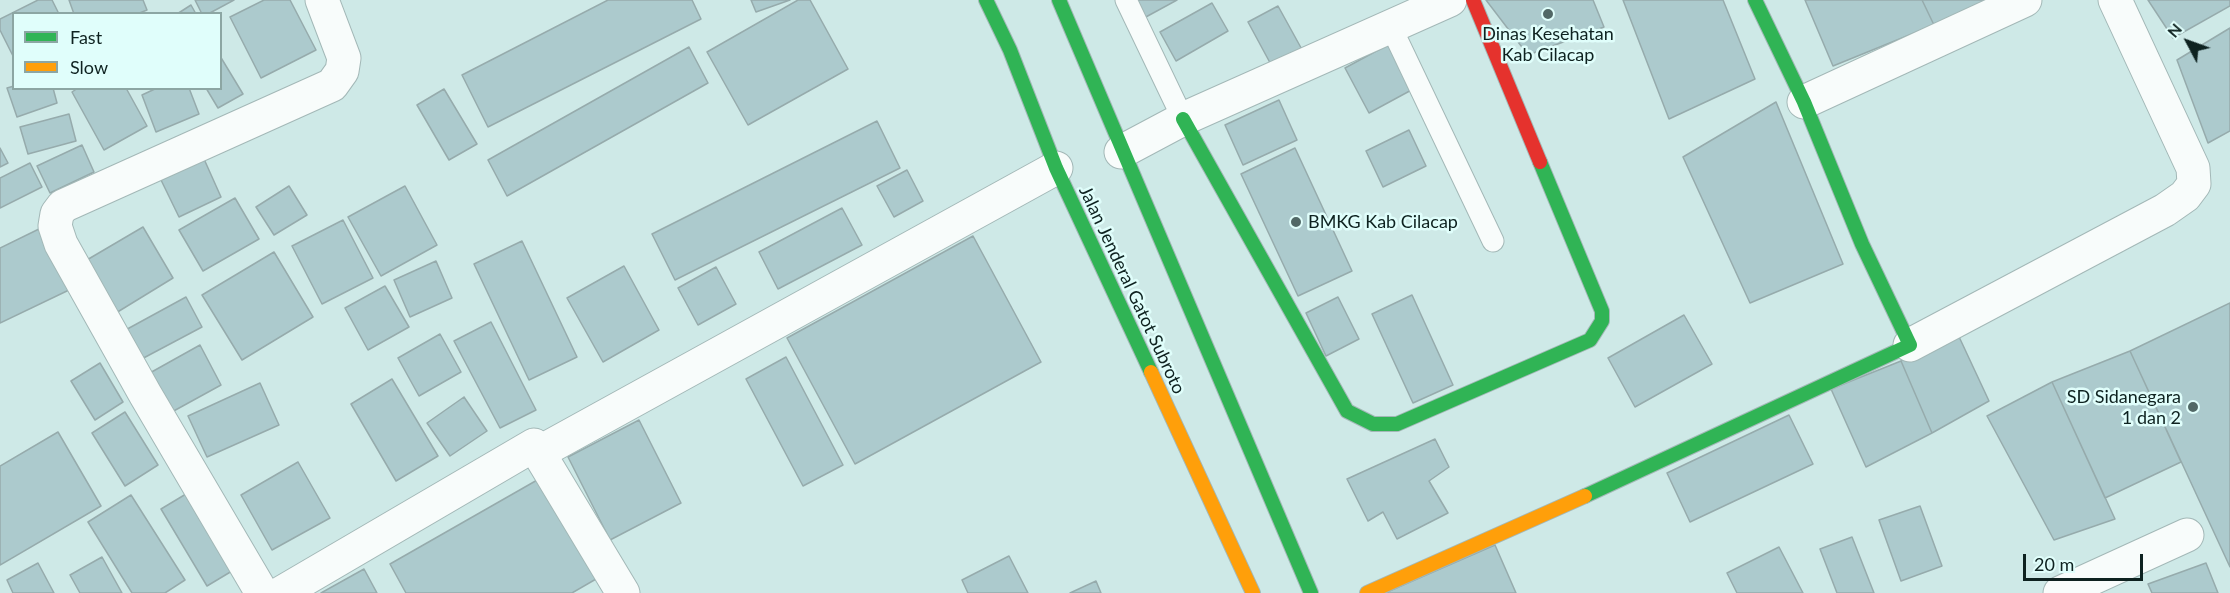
<!DOCTYPE html>
<style>
body{margin:0}
#map{position:relative;width:2230px;height:593px;overflow:hidden;background:#cee9e7;font-family:Lato,sans-serif}
canvas{display:block}
.legend{position:absolute;left:12px;top:12px;width:210px;height:78px;box-sizing:border-box;background:#e0fefb;border:2px solid #8ca6a3;margin:0;padding:8px 10px;list-style:none;font-size:18px;color:#0e2220}
.legend li{display:flex;align-items:center;gap:12px;height:30px}
.legend b{width:30px;border:2px solid #8ca6a3}
.north{position:absolute;left:2158px;top:12px;width:60px;height:60px;-webkit-text-stroke:4px #e0fefb;paint-order:stroke;rotate:311deg;font-size:16px;font-weight:700;line-height:24px;text-align:center;color:#0e2220}
.north::after{content:'';display:block;margin:auto;width:21px;height:27px;background:#0e2220;clip-path:polygon(50% 0,100% 100%,50% 72%,0 100%)}
.scale{position:absolute;left:2023px;top:554px;width:120px;height:27px;box-sizing:border-box;border:3px solid #0e2220;border-top:0;padding-left:8px;font-size:18px;line-height:21px;white-space:nowrap;color:#0e2220;-webkit-text-stroke:4px #e0fefb;paint-order:stroke}
</style>
<div id="map">
<canvas width="2230" height="593"></canvas>
<ul class="legend">
<li><b style="height:8px;background:#30b455"></b>Fast</li>
<li><b style="height:8px;background:#ff9f0a"></b>Slow</li>
</ul>
<div class="north">N</div>
<div class="scale">20 m</div>
</div>
<script>
const ctx = document.querySelector('canvas').getContext('2d');
ctx.lineJoin = 'round';
function fill(path, color) { ctx.fillStyle = color; ctx.fill(path, 'evenodd'); }
const toPath = rows => new Path2D(rows.map(r => 'M' + r).join(''));
function trace(path, color, width, dash) { ctx.strokeStyle = color; ctx.lineWidth = width; ctx.lineCap = dash ? 'butt' : 'round'; ctx.setLineDash(dash || []); ctx.stroke(path); }
function label(font, color, halo, rows, align = 'center') {
  ctx.font = font + ' Lato,sans-serif'; ctx.lineWidth = 5; ctx.setLineDash([]); ctx.textBaseline = 'middle'; ctx.strokeStyle = halo; ctx.fillStyle = color; for (const [text, x, y, turn = 0] of rows) {
    ctx.save(); ctx.translate(x, y); ctx.rotate((+turn || 0) * Math.PI / 180); ctx.textAlign = isNaN(turn) ? turn : align; if (halo) ctx.strokeText(text, 0, 0); ctx.fillText(text, 0, 0); ctx.restore();
  }
}
const building = toPath([
 [38,0,52,0,59,14,14,14,14,58,0,30,0,19,38,0],
 [69,0,143,0,147,10,137,14,74,14,69,0],
 [195,0,234,0,208,14,202,14,195,0],
 [264,0,290,0,316,50,261,78,230,17,264,0],
 [608,0,692,0,701,19,488,127,462,75,608,0],
 [751,0,790,0,756,12,751,0],
 [798,0,810,0,848,69,748,125,707,52,798,0],
 [1135,0,1177,0,1144,18,1135,0],
 [1486,0,1593,0,1604,27,1528,55,1486,0],
 [1623,0,1723,0,1755,79,1669,119,1623,0],
 [1805,0,1922,0,1934,25,1833,66,1805,0],
 [1922,0,1992,0,1934,25,1922,0],
 [2148,0,2230,0,2230,6,2173,38,2148,0],
 [1212,3,1228,31,1176,61,1160,32,1212,3],
 [191,5,196,14,177,14,191,5],
 [1278,6,1305,55,1275,72,1248,22,1278,6],
 [2230,28,2230,131,2208,143,2177,60,2230,28],
 [1393,42,1417,87,1369,113,1345,68,1393,42],
 [689,47,708,83,507,196,488,160,689,47],
 [220,56,243,94,218,108,206,88,220,88,220,56],
 [14,86,14,88,53,88,57,103,17,117,7,88,14,86],
 [78,88,126,88,147,126,104,150,72,92,78,88],
 [157,88,189,88,199,114,156,132,142,95,157,88],
 [444,89,477,144,449,160,417,105,444,89],
 [1279,100,1297,140,1243,165,1225,125,1279,100],
 [1776,102,1843,264,1750,303,1683,157,1776,102],
 [69,114,76,141,28,154,20,127,69,114],
 [877,121,900,168,675,280,652,234,877,121],
 [1409,130,1426,166,1383,187,1366,151,1409,130],
 [82,145,94,172,50,193,37,166,82,145],
 [0,148,8,163,0,167,0,148],
 [1295,148,1352,271,1298,296,1241,174,1295,148],
 [204,159,221,197,179,217,161,180,204,159],
 [30,163,42,187,0,208,0,178,30,163],
 [907,170,923,201,894,217,877,186,907,170],
 [289,186,307,215,274,235,256,207,289,186],
 [405,186,437,245,381,276,348,217,405,186],
 [235,198,259,239,203,271,179,230,235,198],
 [842,208,862,245,778,289,759,252,842,208],
 [343,220,373,278,322,304,292,246,343,220],
 [143,227,173,278,111,316,80,264,143,227],
 [41,228,69,290,0,323,0,248,41,228],
 [973,236,1041,362,855,464,787,338,973,236],
 [522,241,577,357,529,380,474,264,522,241],
 [274,252,313,317,242,360,202,295,274,252],
 [436,261,452,298,410,317,394,280,436,261],
 [624,266,659,330,603,362,567,298,624,266],
 [716,267,736,304,698,325,678,288,716,267],
 [385,286,409,327,368,350,345,308,385,286],
 [1412,295,1453,385,1413,403,1372,314,1412,295],
 [186,297,202,327,136,362,120,333,186,297],
 [1338,297,1359,339,1326,356,1306,313,1338,297],
 [2230,303,2230,567,2130,351,2230,303],
 [1684,315,1712,364,1635,407,1608,358,1684,315],
 [491,322,536,410,500,428,454,341,491,322],
 [1954,326,1989,401,1932,433,1901,361,1954,326],
 [440,334,461,372,419,396,398,358,440,334],
 [200,345,221,385,170,413,148,374,200,345],
 [2130,351,2181,462,2105,498,2052,382,2130,351],
 [786,357,843,465,803,486,746,379,786,357],
 [1901,361,1932,433,1866,467,1831,389,1901,361],
 [100,363,123,402,95,420,71,381,100,363],
 [392,379,438,456,396,481,351,404,392,379],
 [2052,382,2115,519,2054,540,1987,416,2052,382],
 [260,383,279,425,207,457,188,416,260,383],
 [464,397,487,431,450,456,427,423,464,397],
 [125,412,158,465,125,486,92,433,125,412],
 [1789,415,1813,464,1690,522,1667,473,1789,415],
 [639,420,681,503,610,540,568,457,639,420],
 [58,432,101,506,0,565,0,466,58,432],
 [1435,439,1449,467,1429,481,1448,513,1397,539,1383,512,1368,521,1347,479,1435,439],
 [298,462,330,518,272,550,241,495,298,462],
 [546,475,603,575,572,593,406,593,390,564,546,475],
 [191,491,237,568,207,586,161,509,191,491],
 [131,495,185,580,165,593,132,593,88,522,131,495],
 [1920,506,1942,566,1901,581,1879,520,1920,506],
 [1852,537,1874,593,1837,593,1820,549,1852,537],
 [1495,545,1516,593,1385,593,1495,545],
 [1779,547,1803,593,1737,593,1727,573,1779,547],
 [1009,556,1028,593,968,593,962,580,1009,556],
 [102,557,122,593,80,593,70,575,102,557],
 [38,563,54,593,13,593,7,580,38,563],
 [2206,563,2218,593,2152,593,2148,584,2206,563],
 [364,569,377,593,321,593,364,569],
 [1096,581,1101,593,1070,593,1096,581]
]);
const lane = toPath([
 [1126,0,1183,119],
 [1391,27,1493,241]
]);
const street = toPath([
 [1804,102,2025,0],
 [1121,152,1183,119,1450,0],
 [1910,345,2165,210,2185,196,2194,184,2193,168,2115,0],
 [540,452,1056,168],
 [262,593,145,394,61,244,55,226,57,214,63,206,332,85,342,71,344,58,322,0],
 [281,593,534,445,623,593],
 [2060,593,2187,535]
]);
const fast = toPath([
 [986,0,1010,50,1056,168,1151,372],
 [1059,0,1311,593],
 [1183,119,1347,411,1373,424,1397,424,1590,340,1602,321,1602,311,1540,162],
 [1585,496,1910,345,1862,244,1804,102,1755,0]
]);
const slow = toPath([
 [1151,372,1253,593],
 [1367,593,1585,496]
]);
const jam = toPath([
 [1473,0,1540,162]
]);
const markers = [
 [1548,14,6,"#516866"],
 [1296,222,6,"#516866"],
 [2193,407,6,"#516866"]
];
const poiNames = [
 ["Dinas Kesehatan",1548,34],
 ["Kab Cilacap",1548,55],
 ["BMKG Kab Cilacap",1308,222,"left"],
 ["SD Sidanegara",2181,397,"right"],
 ["1 dan 2",2181,418,"right"]
];
const streetNames = [
 ["Jalan Jenderal Gatot Subroto",1132,290,65]
];
fill(building, '#accacd');
trace(building, '#96abac', 1.5);
trace(lane, '#a3b8b7', 23);
trace(street, '#a3b8b7', 35);
trace(fast, '#a3b8b7', 16);
trace(slow, '#a3b8b7', 16);
trace(jam, '#a3b8b7', 16);
trace(lane, '#f8fcfb', 21);
trace(street, '#f8fcfb', 33);
trace(fast, '#30b455', 14);
trace(slow, '#ff9f0a', 14);
trace(jam, '#e5322d', 14);
for (const [x, y, r, color] of markers) { const dot = new Path2D(); dot.arc(x, y, r, 0, 2 * Math.PI); ctx.fillStyle = color; ctx.fill(dot); trace(dot, '#e0fefb', 2); }
label('18px', '#0e2220', '#e0fefb', poiNames);
label('18px', '#0e2220', '#e0fefb', streetNames);
</script>
